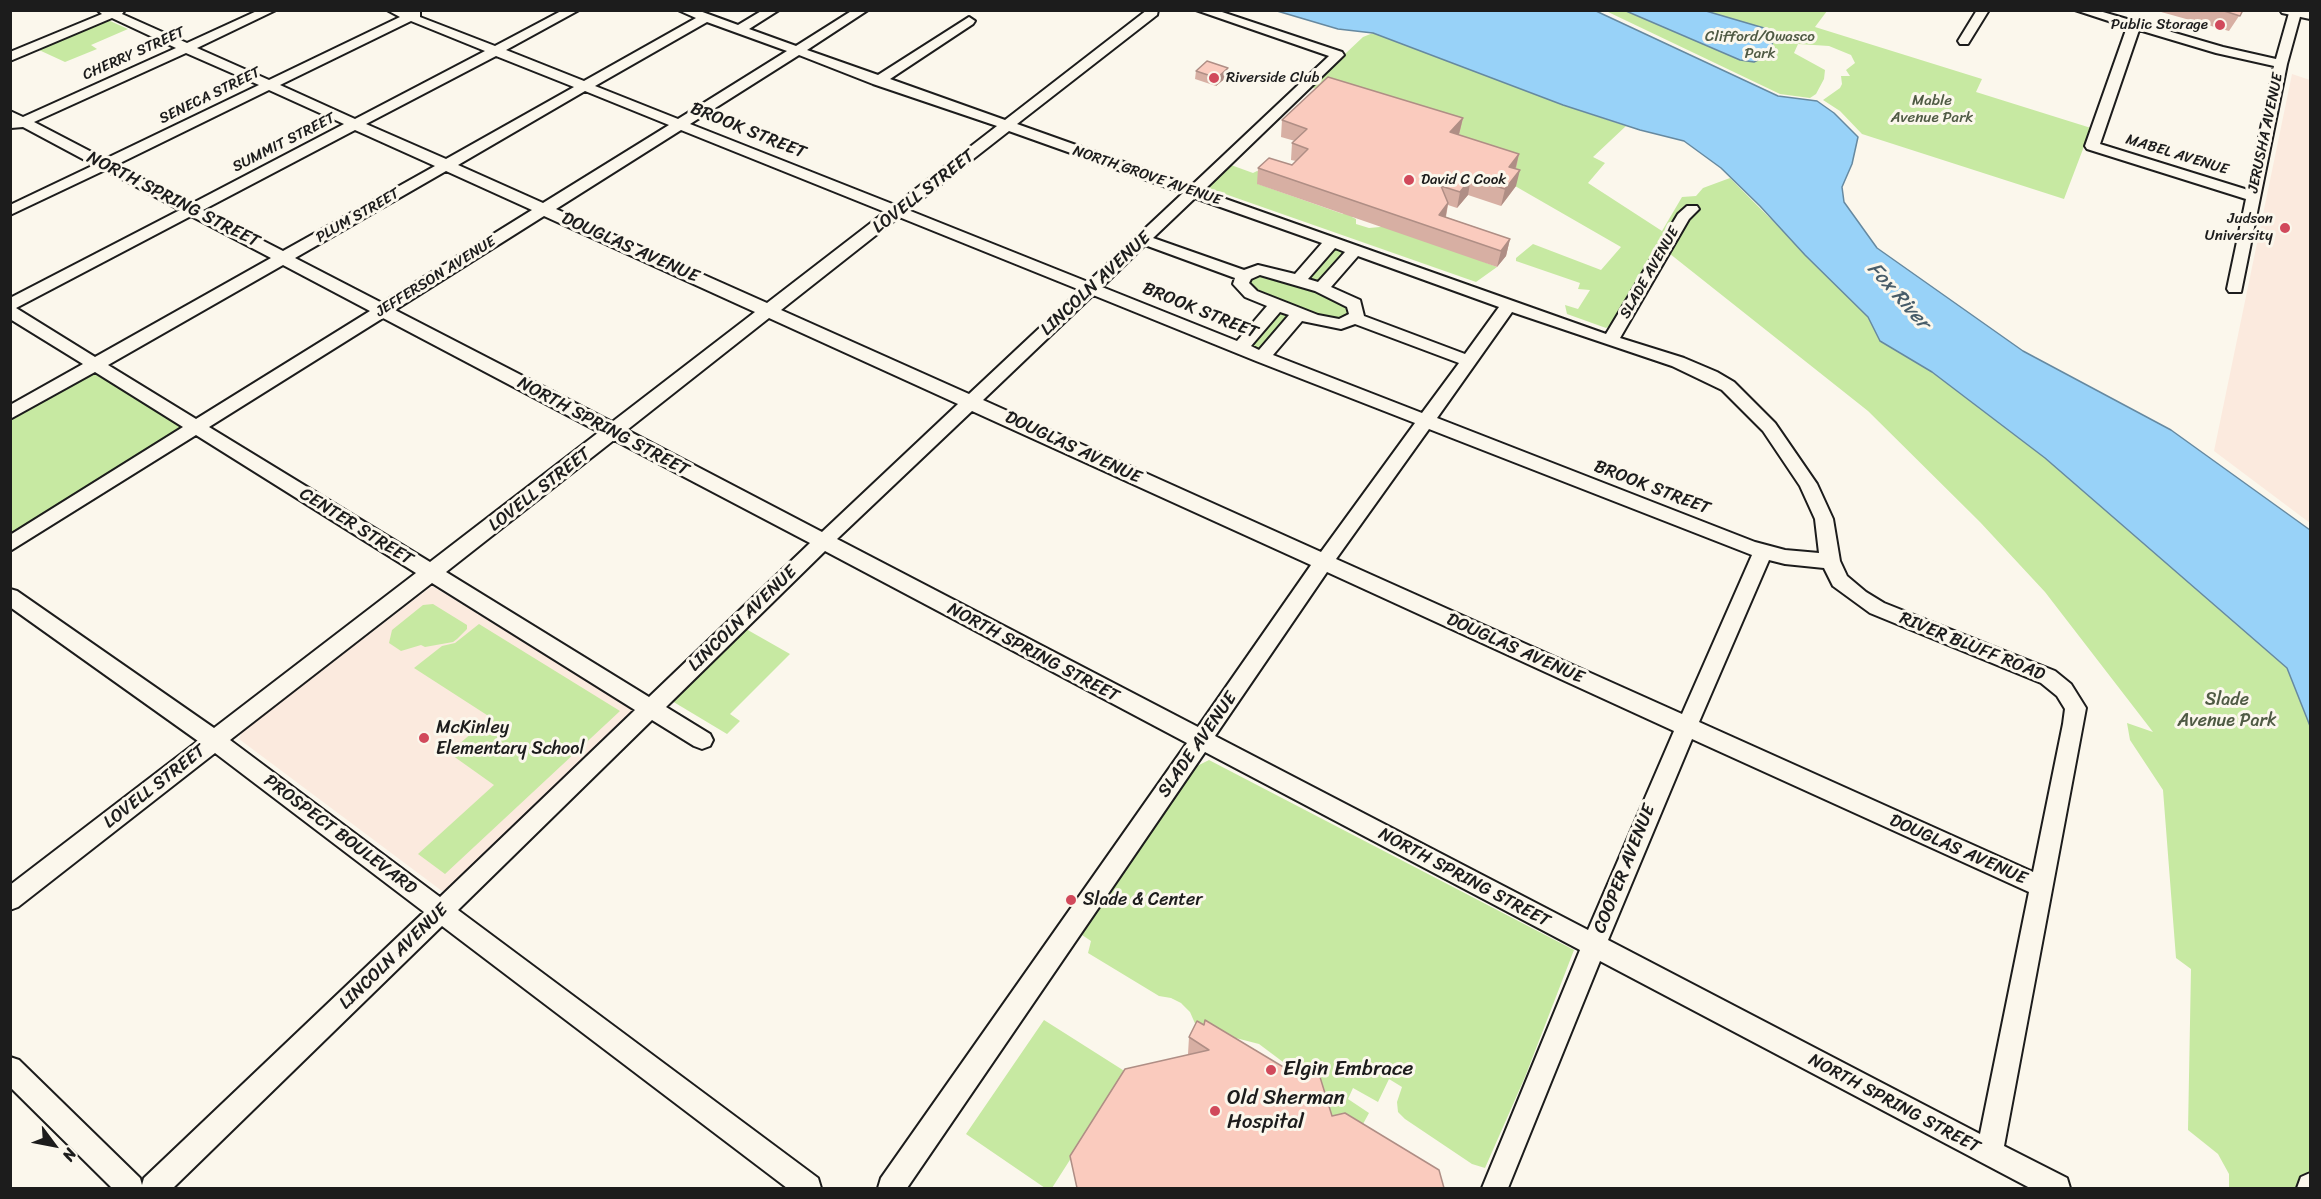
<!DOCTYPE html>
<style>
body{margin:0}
#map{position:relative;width:2321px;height:1199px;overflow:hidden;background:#fbf7ec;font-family:Sriracha,sans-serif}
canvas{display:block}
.frame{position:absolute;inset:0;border:12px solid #1c1c1c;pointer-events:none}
.north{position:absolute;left:24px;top:1115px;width:60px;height:60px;-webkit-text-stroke:4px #fbf7ec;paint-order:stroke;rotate:122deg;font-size:16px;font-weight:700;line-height:24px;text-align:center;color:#1c1c1c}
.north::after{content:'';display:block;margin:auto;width:21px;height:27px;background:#1c1c1c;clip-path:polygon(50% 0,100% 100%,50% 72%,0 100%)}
</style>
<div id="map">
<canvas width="2321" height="1199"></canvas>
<div class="frame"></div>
<div class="north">N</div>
</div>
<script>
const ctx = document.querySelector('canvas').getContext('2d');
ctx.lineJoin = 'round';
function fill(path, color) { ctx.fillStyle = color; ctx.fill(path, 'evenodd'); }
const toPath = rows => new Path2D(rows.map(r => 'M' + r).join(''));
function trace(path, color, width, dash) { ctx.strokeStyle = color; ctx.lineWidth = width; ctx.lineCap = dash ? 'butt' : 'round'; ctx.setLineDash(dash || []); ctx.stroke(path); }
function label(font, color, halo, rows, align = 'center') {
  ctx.font = font + ' Sriracha,sans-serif'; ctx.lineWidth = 6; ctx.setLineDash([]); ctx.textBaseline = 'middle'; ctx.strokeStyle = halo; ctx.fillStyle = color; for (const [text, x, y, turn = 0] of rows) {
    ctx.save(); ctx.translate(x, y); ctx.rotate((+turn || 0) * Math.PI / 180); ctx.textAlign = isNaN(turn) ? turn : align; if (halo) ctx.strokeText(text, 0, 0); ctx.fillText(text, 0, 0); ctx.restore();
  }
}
const built = toPath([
 [2292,74,2310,80,2310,523,2214,451],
 [432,586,628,705,633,713,449,890,442,891,239,739,242,732]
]);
const green = toPath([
 [1606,11,1827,11,1815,27,1982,79,1976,92,2091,128,2064,199,1862,134,1840,111,1823,100,1840,88,1842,84,1841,76,1850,76,1846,70,1855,63,1851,55,1829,46,1798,44,1794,53,1825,70,1824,79,1816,94,1810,98,1780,94],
 [108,20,128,29,91,45,97,49,65,62,39,50],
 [1373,33,1563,105,1626,126,1593,157,1605,163,1588,183,1662,231,1682,197,1696,196,1703,188,1730,178,1868,317,1880,341,1932,372,2045,458,2287,668,2310,726,2310,1188,2229,1188,2229,1174,2218,1154,2188,1130,2191,969,2176,958,2163,790,2130,740,2127,723,2153,732,2045,592,1980,522,1868,411,1660,246,1613,324,1606,328,1567,314,1565,305,1578,309,1590,290,1578,289,1580,283,1516,261,1516,258,1533,244,1601,270,1621,247,1449,148,1460,134,1310,87,1363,37],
 [1231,165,1253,173,1257,171,1267,174,1258,184,1343,214,1347,210,1355,213,1352,217,1356,219,1356,224,1369,228,1380,227,1384,223,1497,267,1476,282,1208,188],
 [1336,248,1346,253,1319,282,1309,278,1333,249],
 [1260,274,1282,278,1347,303,1350,312,1344,318,1330,321,1262,296,1250,287,1249,283,1251,278],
 [1277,312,1283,312,1290,317,1261,350,1248,345],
 [92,372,185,429,11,535,11,418],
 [433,604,467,625,467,629,457,639,453,642,425,647,421,645,401,651,389,643,392,630,423,605],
 [479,624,620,711,445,874,418,854,494,785,449,753,490,717,414,668,442,646,455,643],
 [746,629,790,654,730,714,740,721,727,734,672,701],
 [1209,760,1574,950,1525,1077,1485,1168,1472,1164,1405,1119,1398,1112,1397,1102,1402,1087,1389,1079,1378,1102,1353,1088,1348,1099,1369,1113,1357,1135,1327,1117,1313,1073,1295,1080,1283,1062,1259,1044,1197,1028,1190,1012,1181,1003,1171,998,1159,996,1088,953,1091,941,1082,935,1197,766],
 [1044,1020,1126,1072,1052,1188,1045,1188,966,1134]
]);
const water = toPath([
 [1277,11,1596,11,1778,96,1817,101,1834,113,1858,137,1852,164,1842,187,1844,202,1877,248,2023,351,2171,430,2310,530,2310,726,2287,668,2045,458,1932,372,1880,341,1868,317,1805,255,1760,206,1721,168,1684,141,1640,130,1563,105,1373,33,1338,29,1277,11],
 [1626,11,1706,11,1764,28,1774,35,1772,45,1762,58,1754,62,1740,60,1626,11]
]);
const minor = toPath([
 [97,10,125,10,122,14,187,43,259,10,276,10,197,48,269,80,400,17,387,10,420,11,420,17,495,46,563,10,579,10,506,50,584,81,696,18,678,10,697,10,738,25,763,10,779,10,749,29,796,46,853,10,868,10,807,50,878,75,969,17,975,21,973,24,890,79,1005,120,1147,10,1158,10,1157,15,1017,124,1191,186,1329,56,1196,10,1216,10,1342,52,1344,55,1203,191,1606,334,1678,214,1687,206,1697,206,1699,209,1689,219,1620,338,1684,358,1717,372,1734,382,1775,423,1817,484,1833,519,1840,561,1847,576,1866,592,1884,603,2055,671,2071,684,2086,708,2004,1146,2067,1178,2070,1188,2030,1188,1600,961,1508,1188,1482,1188,1580,950,1205,752,907,1188,878,1188,881,1178,1187,743,825,551,666,707,710,734,713,740,710,746,702,749,694,746,652,720,458,910,818,1178,821,1188,787,1188,442,926,173,1188,112,1188,10,1087,10,1057,19,1060,140,1178,142,1185,144,1178,424,912,215,753,18,907,10,910,10,885,198,741,10,607,10,589,17,591,214,728,416,573,196,435,10,551,10,535,183,427,95,372,10,419,10,405,83,364,10,319,10,298,180,210,105,170,10,215,10,205,94,165,23,127,11,128,10,111,23,117,176,48,112,18,10,61,10,52,102,14,97,10],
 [411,21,485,51,355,119,280,85,411,21],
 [707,22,787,51,678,119,595,86,707,22],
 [186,53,259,85,105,159,34,122,186,53],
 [799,55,873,84,997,126,895,205,690,124,799,55],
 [496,56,574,87,446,159,366,124,496,56],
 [269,90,344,124,191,204,116,165,269,90],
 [585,91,669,125,543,203,458,165,585,91],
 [355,130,435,166,283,251,203,210,355,130],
 [681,130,885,212,767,303,556,209,681,130],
 [1009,131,1183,193,1088,282,908,210,1009,131],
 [446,171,532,210,382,303,295,258,446,171],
 [1195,198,1322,243,1295,274,1258,265,1244,270,1153,238,1195,198],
 [191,216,271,258,95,357,16,308,191,216],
 [544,216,755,312,612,422,395,310,544,216],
 [899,217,1080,290,969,394,781,310,899,217],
 [1145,245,1235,278,1233,284,1245,297,1267,306,1237,341,1102,287,1145,245],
 [1335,248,1345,252,1318,282,1308,279,1335,248],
 [1358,256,1499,307,1465,354,1364,316,1360,300,1331,287,1358,256],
 [283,265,370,311,196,419,108,365,283,265],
 [1260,275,1315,291,1347,307,1349,314,1339,319,1318,315,1257,291,1249,283,1251,279,1260,275],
 [1093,295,1256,361,1415,423,1321,552,983,400,1093,295],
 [1280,312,1289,315,1259,350,1251,346,1280,312],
 [1512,312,1672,366,1722,390,1763,431,1800,486,1815,519,1819,553,1785,550,1755,542,1437,418,1512,312],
 [383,318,599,432,430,562,209,427,383,318],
 [769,318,958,404,822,532,627,430,769,318],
 [1302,321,1341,329,1355,324,1459,363,1422,413,1273,355,1302,321],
 [972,411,1311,565,1198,727,837,539,972,411],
 [1429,429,1752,555,1682,714,1336,559,1429,429],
 [614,440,810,543,649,697,446,572,614,440],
 [1769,560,1785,564,1824,568,1833,586,1870,613,2041,683,2057,696,2065,709,2063,724,2033,872,1699,722,1769,560],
 [1327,572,1674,731,1588,930,1215,736,1327,572],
 [432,583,635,710,440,897,230,740,432,583],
 [1692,739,2029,892,1980,1134,1608,940,1692,739],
 [1977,10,1989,10,1968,44,1960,44,1958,41,1977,10],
 [2075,10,2096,10,2223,47,2276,59,2289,13,2291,10,2299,10,2301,13,2287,64,2241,292,2229,292,2227,289,2246,199,2087,149,2085,146,2127,27,2075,10],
 [2139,30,2216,53,2274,66,2248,190,2100,144,2139,30],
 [2310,1173,2310,1188,2297,1188,2301,1177,2310,1173]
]);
const major = toPath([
 [2280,10,2310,11,2310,19,2282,13,2280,10]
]);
const wall = toPath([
 [2154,10,2243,10,2229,31],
 [1228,68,1228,76,1216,86,1195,79,1196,71],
 [1463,118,1459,135,1519,154,1516,169,1516,186,1501,206,1468,195,1457,208,1448,205,1446,217,1510,239,1506,256,1497,267,1257,184,1258,168,1292,165,1296,161,1291,160,1292,143,1295,141,1281,137,1282,120],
 [1189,1037,1332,1116,1439,1170,1188,1054]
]);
const shadedWall = toPath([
 [1228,68,1228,76,1216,86,1217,78],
 [1463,118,1459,134,1447,149,1450,132],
 [1519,154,1515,170,1509,167],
 [1520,170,1516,186,1501,206,1505,189],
 [1471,178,1468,195,1457,208,1460,192],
 [1448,203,1445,220,1439,215],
 [1510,239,1506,256,1497,267,1501,251]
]);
const building = toPath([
 [2221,10,2243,10,2240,16,2221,10],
 [1207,61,1228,68,1217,78,1196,71,1207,61],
 [1328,77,1463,118,1450,132,1519,154,1509,167,1520,170,1505,189,1471,178,1460,192,1441,186,1448,203,1439,215,1510,239,1501,251,1258,168,1269,158,1292,165,1308,149,1292,143,1307,129,1282,120,1328,77],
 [1205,1020,1285,1068,1320,1077,1332,1116,1345,1113,1439,1170,1444,1188,1077,1188,1070,1156,1125,1069,1209,1050,1189,1037,1197,1021,1204,1025,1205,1020]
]);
const markers = [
 [2220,25,6,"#d1495b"],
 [1214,78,6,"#d1495b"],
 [1409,180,6,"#d1495b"],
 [2285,228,6,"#d1495b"],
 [424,738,6,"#d1495b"],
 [1071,900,6,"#d1495b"],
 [1271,1070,6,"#d1495b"],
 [1215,1111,6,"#d1495b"]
];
const farPoinames = [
 ["Public Storage",2208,25],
 ["Riverside Club",1226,78,"left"],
 ["David C Cook",1421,180,"left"],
 ["Judson",2273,219],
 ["University",2273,236]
];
const farParknames = [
 ["Clifford/Owasco",1760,37],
 ["Park",1760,54],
 ["Mable",1932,101],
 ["Avenue Park",1932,118]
];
const farStreetnames = [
 ["CHERRY STREET",134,54,-24],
 ["SENECA STREET",210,96,-26],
 ["JERUSHA AVENUE",2266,133,-78],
 ["SUMMIT STREET",284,143,-27],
 ["MABEL AVENUE",2177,155,17],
 ["NORTH GROVE AVENUE",1147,176,19],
 ["PLUM STREET",358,216,-30],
 ["SLADE AVENUE",1650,273,-60],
 ["JEFFERSON AVENUE",436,277,-32]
];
const streetNames = [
 ["BROOK STREET",748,131,22],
 ["LOVELL STREET",924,192,-38],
 ["NORTH SPRING STREET",173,200,27],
 ["DOUGLAS AVENUE",630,248,24],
 ["LINCOLN AVENUE",1096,284,-43],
 ["BROOK STREET",1200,311,22],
 ["NORTH SPRING STREET",603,427,28],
 ["DOUGLAS AVENUE",1073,448,25],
 ["BROOK STREET",1652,488,21],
 ["LOVELL STREET",540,490,-38],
 ["CENTER STREET",356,527,32],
 ["LINCOLN AVENUE",743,619,-44],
 ["RIVER BLUFF ROAD",1972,647,22],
 ["DOUGLAS AVENUE",1515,649,24],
 ["NORTH SPRING STREET",1033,653,28],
 ["SLADE AVENUE",1198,745,-55],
 ["LOVELL STREET",155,787,-38],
 ["PROSPECT BOULEVARD",340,835,37],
 ["DOUGLAS AVENUE",1958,850,24],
 ["COOPER AVENUE",1625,869,-68],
 ["NORTH SPRING STREET",1464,878,28],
 ["LINCOLN AVENUE",394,957,-44],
 ["NORTH SPRING STREET",1894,1104,28]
];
const parkNames = [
 ["Slade",2227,700],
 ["Avenue Park",2227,721]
];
const poiNames = [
 ["McKinley",436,728],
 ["Elementary School",436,749],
 ["Slade & Center",1083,900]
];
const waterNames = [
 ["Fox River",1898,296,48]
];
const nearPoinames = [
 ["Elgin Embrace",1283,1070],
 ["Old Sherman",1227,1099],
 ["Hospital",1227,1123]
];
fill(built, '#fbeade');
fill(green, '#c7e9a2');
fill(water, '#98d2f8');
trace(water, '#6689a0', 1.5);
trace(minor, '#1c1c1c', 4);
trace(major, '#1c1c1c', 4);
fill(minor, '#fbf7ec');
fill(major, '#fbf7ec');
fill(wall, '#d7afa3');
fill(shadedWall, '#af8e85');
fill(building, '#facbbe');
trace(building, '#af8e85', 1.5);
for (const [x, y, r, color] of markers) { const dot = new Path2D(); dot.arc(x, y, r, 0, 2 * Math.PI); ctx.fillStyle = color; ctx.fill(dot); trace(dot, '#fbf7ec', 2); }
label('15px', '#1c1c1c', '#fbf7ec', farPoinames, 'right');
label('15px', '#4f5a44', '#fbf7ec', farParknames);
label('15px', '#1c1c1c', '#fbf7ec', farStreetnames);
label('18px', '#1c1c1c', '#fbf7ec', streetNames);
label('18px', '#4f5a44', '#fbf7ec', parkNames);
label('18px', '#1c1c1c', '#fbf7ec', poiNames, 'left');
label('italic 20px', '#475c69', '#fbf7ec', waterNames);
label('21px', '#1c1c1c', '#fbf7ec', nearPoinames, 'left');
</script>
